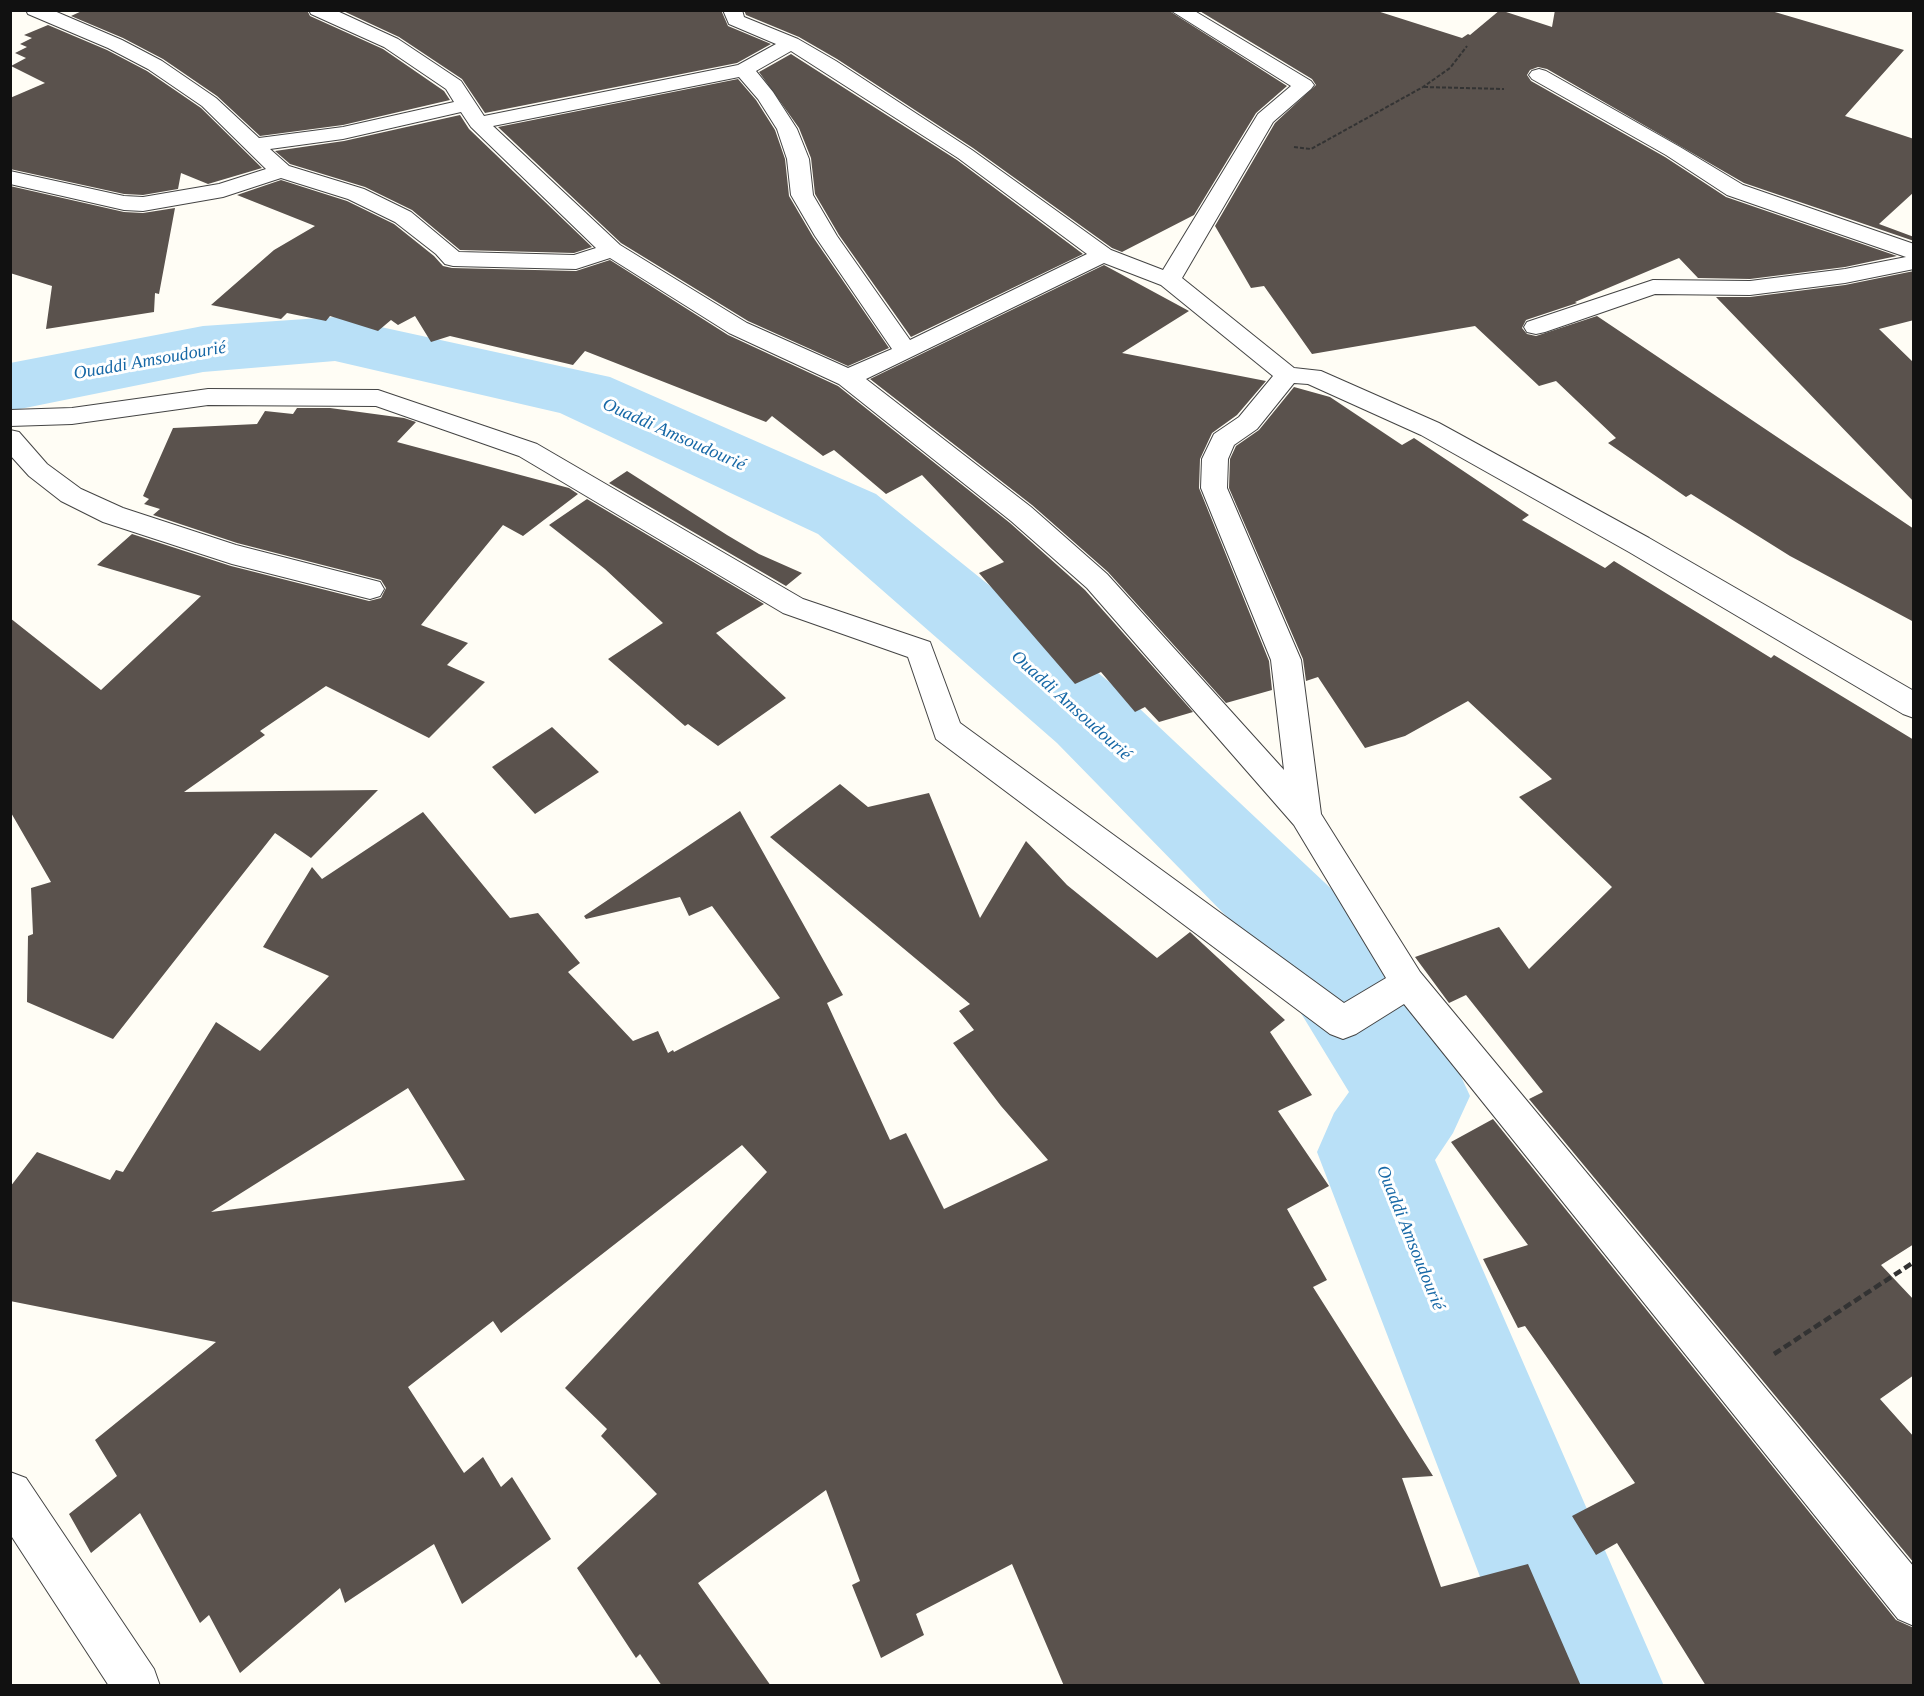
<!DOCTYPE html>
<meta charset="utf-8">
<style>
body{margin:0}
#map{position:relative;width:1924px;height:1696px;overflow:hidden;background:#fffdf5;font-family:"Times New Roman",serif}
canvas{display:block}
.frame{position:absolute;inset:0;border:12px solid #111;pointer-events:none}
</style>
<div id="map">
<canvas width="1924" height="1696"></canvas>
<div class="frame"></div>
</div>
<script>
const ctx = document.querySelector('canvas').getContext('2d');
ctx.lineJoin = 'round';
const toPath = rows => new Path2D(rows.map(r => 'M' + r).join(''));
function fill(path, color) { ctx.fillStyle = color; ctx.fill(path, 'evenodd'); }
function trace(path, color, width, dash) { ctx.strokeStyle = color; ctx.lineWidth = width; ctx.lineCap = dash ? 'butt' : 'round'; ctx.setLineDash(dash || []); ctx.stroke(path); }
function label(font, color, halo, rows, align = 'center') {
  ctx.font = font + ' "Times New Roman",serif'; ctx.lineWidth = 6; ctx.setLineDash([]); ctx.textBaseline = 'middle'; ctx.strokeStyle = halo; ctx.fillStyle = color; for (const [text, x, y, turn = 0] of rows) {
    ctx.save(); ctx.translate(x, y); ctx.rotate((+turn || 0) * Math.PI / 180); ctx.textAlign = isNaN(turn) ? turn : align; if (halo) ctx.strokeText(text, 0, 0); ctx.fillText(text, 0, 0); ctx.restore();
  }
}
const river = toPath([
 [335,317,610,377,876,494,1123,693,1340,897,1453,1059,1470,1096,1453,1133,1435,1160,1664,1686,1522,1686,1317,1152,1334,1113,1349,1092,1268,959,1057,743,818,534,560,413,335,361,203,372,10,411,10,363,203,326,335,317]
]);
const building = toPath([
 [84,10,307,10,310,16,383,49,444,91,450,100,343,125,260,136,217,96,163,59,123,38,71,16],
 [341,10,721,10,728,26,771,44,737,63,485,113,462,79,399,37],
 [744,10,1168,10,1287,86,1256,113,1194,215,1122,252,1112,248,973,148,837,59,799,37,746,15],
 [1198,10,1374,10,1462,38,1468,34,1470,35,1500,10,1552,27,1555,10,1768,10,1904,50,1845,116,1914,139,1914,192,1879,224,1914,237,1914,241,1744,183,1547,69,1538,67,1530,70,1527,75,1531,81,1665,157,1726,197,1897,256,1845,267,1750,279,1698,278,1679,258,1575,302,1577,303,1526,320,1522,328,1527,334,1536,336,1597,316,1914,529,1914,622,1790,556,1691,494,1686,497,1608,443,1616,438,1556,381,1539,386,1475,326,1312,354,1264,286,1251,288,1215,226,1275,123,1316,85,1312,79],
 [48,25,107,50,147,71,201,108,262,168,208,184,181,173,178,189,143,195,124,194,10,169,10,98,45,83,11,66,26,58,15,53,27,47,20,44,32,38,24,35],
 [791,54,957,160,1083,254,911,337,839,235,815,194,811,158,799,128,759,72],
 [738,79,756,100,775,130,785,159,789,196,813,237,889,348,848,366,748,321,621,243,498,127],
 [460,115,469,129,592,247,574,253,460,250,412,210,365,187,290,164,275,151,344,141],
 [281,180,347,201,394,224,434,256,443,266,452,268,576,271,610,260,728,335,838,386,1010,523,1085,590,1193,712,1159,722,1145,707,1135,712,1101,672,1075,684,979,573,1004,562,922,475,886,494,834,450,823,456,772,416,766,422,585,351,573,365,450,336,431,342,415,316,398,325,391,320,378,331,330,316,326,321,287,313,281,319,211,305,274,250,315,226,237,195],
 [10,186,124,212,143,213,175,208,159,294,155,293,154,312,46,329,52,286,10,273],
 [1104,265,1189,311,1122,353,1266,381,1237,415,1212,433,1200,459,1199,488,1269,661,1272,690,1226,703,1108,572,1032,505,870,379],
 [1914,271,1914,320,1879,329,1914,363,1914,502,1716,297,1750,297,1845,285],
 [1294,387,1330,397,1402,445,1414,438,1529,515,1522,520,1605,568,1614,561,1771,658,1774,655,1914,740,1914,1244,1881,1265,1914,1300,1914,1375,1880,1399,1914,1437,1914,1563,1529,1099,1543,1092,1466,995,1449,1003,1415,957,1499,927,1529,969,1612,887,1519,797,1552,779,1468,701,1405,736,1365,748,1318,677,1306,681,1303,659,1229,488,1230,459,1236,446,1259,430],
 [297,408,330,408,404,418,416,422,397,442,569,488,578,494,523,536,503,525,421,625,468,643,447,665,485,682,429,738,326,686,260,731,265,735,184,792,378,790,311,858,275,833,113,1039,27,1002,28,936,33,934,31,888,51,882,10,811,10,618,101,690,201,596,97,565,132,534,231,566,369,601,381,598,386,588,381,580,237,543,153,515,160,509,144,504,149,499,143,496,173,428,257,424,265,411,293,414],
 [627,471,727,535,759,554,802,573,786,586,609,483],
 [587,499,764,604,716,633,786,698,718,746,688,724,685,726,608,659,663,623,605,569,549,525],
 [552,727,599,772,535,814,492,767],
 [840,784,868,807,929,793,980,918,1026,841,1067,885,1157,958,1190,932,1285,1020,1270,1032,1312,1095,1278,1111,1329,1186,1287,1209,1327,1280,1313,1287,1433,1476,1402,1478,1441,1587,1528,1564,1581,1686,1064,1686,1012,1564,916,1614,924,1635,881,1658,852,1585,860,1581,826,1490,698,1583,771,1686,662,1686,640,1654,636,1658,577,1568,657,1494,601,1436,607,1429,565,1388,767,1172,742,1145,501,1333,493,1321,408,1387,464,1473,483,1457,501,1487,512,1477,551,1539,462,1604,434,1544,345,1603,340,1588,240,1673,209,1615,200,1623,140,1513,91,1553,69,1514,117,1476,95,1440,216,1342,10,1301,10,1187,37,1152,110,1180,116,1170,123,1172,216,1022,260,1051,329,976,263,947,312,867,322,879,423,812,510,918,538,913,580,963,568,972,633,1041,658,1031,668,1053,673,1050,674,1052,780,998,712,906,689,916,680,897,586,919,584,916,740,811,843,995,827,1003,890,1140,906,1133,944,1209,1048,1160,1001,1106,953,1043,974,1030,959,1011,970,1004,770,837],
 [408,1088,465,1180,211,1212],
 [1493,1119,1896,1620,1914,1628,1914,1686,1706,1686,1617,1543,1596,1555,1572,1516,1635,1483,1525,1326,1518,1328,1483,1259,1528,1245,1451,1142]
]);
const pathFar1 = toPath([
 [1424,87,1504,89],
 [1294,147,1311,149,1423,87,1450,68,1467,46]
]);
const path = toPath([
 [1774,1354,1914,1262]
]);
const minor = toPath([
 [26,10,52,10,122,40,162,61,216,98,259,138,343,127,454,102,446,89,384,47,311,14,309,10,335,10,398,39,461,81,484,116,738,65,776,44,729,24,723,10,742,10,744,17,798,39,836,61,972,150,1111,250,1163,270,1258,114,1291,86,1170,10,1193,10,1311,81,1314,85,1311,89,1273,122,1182,278,1294,368,1321,371,1439,423,1649,538,1914,691,1914,718,1903,714,1629,552,1421,435,1308,384,1294,383,1257,429,1234,445,1228,459,1227,488,1301,660,1321,814,1420,972,1914,1567,1914,1626,1898,1619,1404,1004,1356,1034,1343,1039,1330,1034,936,739,908,657,783,613,519,456,376,406,208,405,72,424,10,426,10,410,72,408,208,389,378,390,537,444,803,599,930,642,960,723,1344,1003,1386,978,1294,825,1087,588,1011,521,839,384,729,333,610,258,576,269,453,266,445,264,436,254,395,222,348,199,281,178,223,197,143,211,124,210,10,184,10,171,124,196,143,197,219,184,266,169,202,106,148,69,108,48,28,14,26,10],
 [791,51,958,158,1087,254,910,340,837,236,813,195,809,159,797,129,773,92,756,71,791,51],
 [739,77,758,99,777,129,787,159,791,195,815,236,892,349,848,368,747,323,620,245,493,126,739,77],
 [461,112,471,127,596,248,574,255,459,252,411,212,364,189,289,166,270,149,343,139,461,112],
 [1104,263,1161,285,1273,376,1239,417,1214,434,1202,459,1201,488,1271,660,1284,770,1107,574,1031,507,866,379,1104,263],
 [1539,69,1546,71,1680,147,1743,185,1914,244,1914,269,1845,283,1750,295,1655,294,1545,332,1536,334,1527,332,1524,327,1527,322,1653,280,1750,281,1845,269,1906,257,1727,195,1666,155,1532,79,1529,75,1532,71,1539,69],
 [10,430,19,432,47,464,81,489,123,508,236,545,380,582,384,589,380,596,370,599,232,564,103,522,61,501,29,476,10,455,10,430],
 [10,1472,26,1478,154,1669,160,1686,109,1686,10,1534,10,1472]
]);
const waterNames = [
 ["Ouaddi Amsoudourié",150,361,-10],
 ["Ouaddi Amsoudourié",674,435,24],
 ["Ouaddi Amsoudourié",1071,706,42],
 ["Ouaddi Amsoudourié",1410,1238,68]
];
fill(river, '#b9e0f7');
fill(building, '#5a524d');
trace(minor, '#444', 2);
trace(pathFar1, '#333', 2, [4, 2]);
trace(path, '#333', 4.5, [8, 4]);
fill(minor, '#fff');
label('italic 18px', '#1768a6', '#fff', waterNames);
</script>
